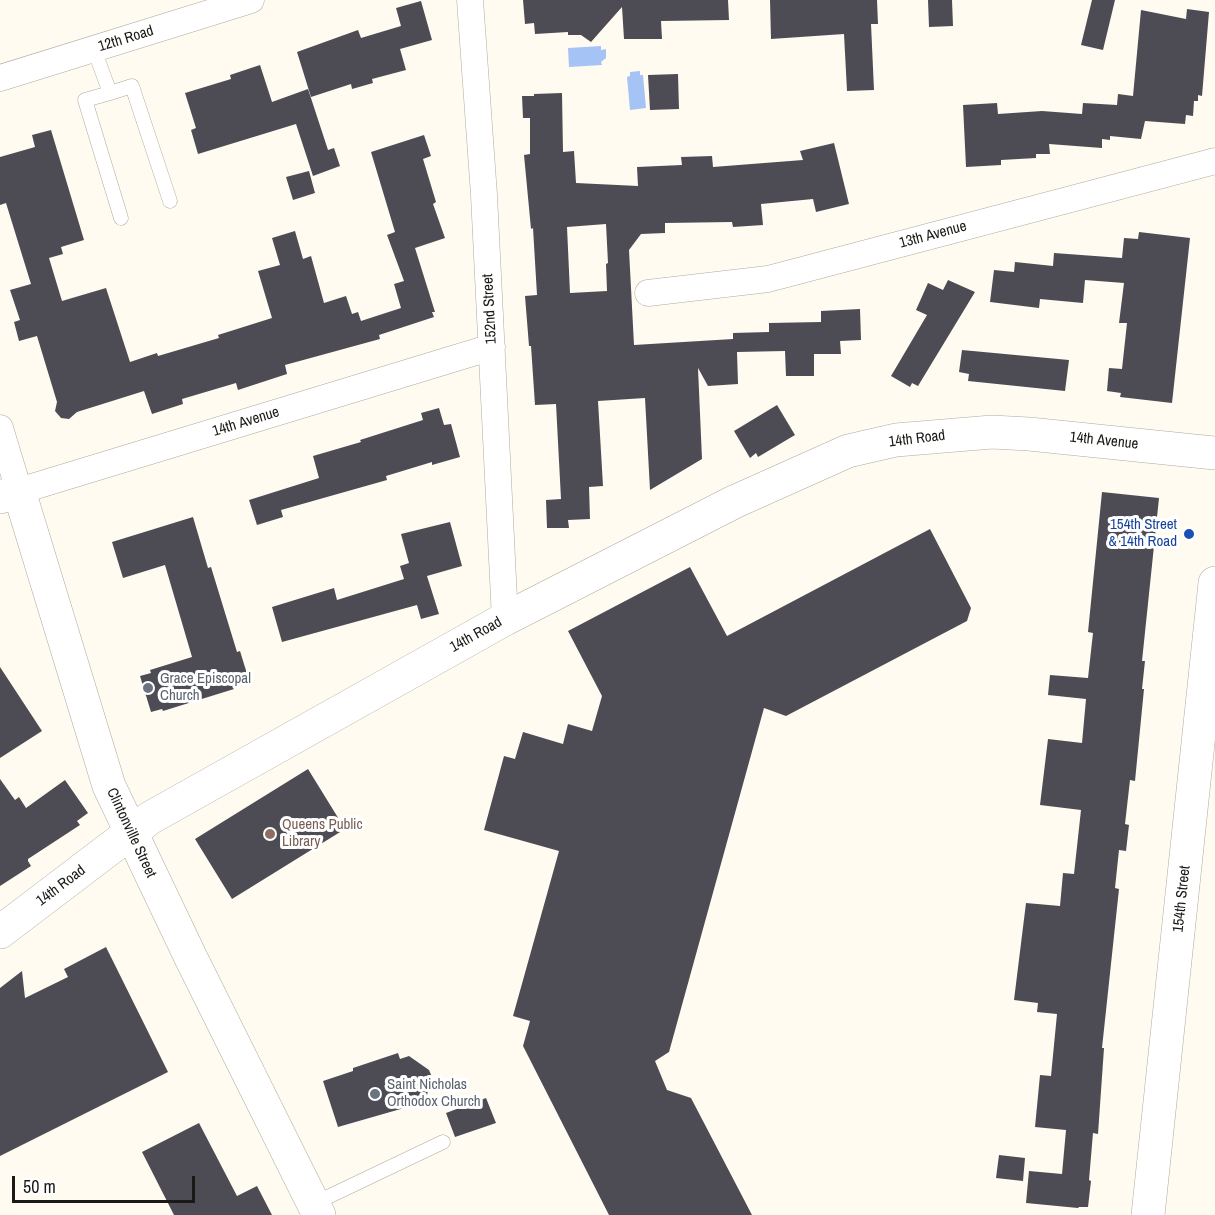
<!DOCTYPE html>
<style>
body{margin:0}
#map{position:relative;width:1215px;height:1215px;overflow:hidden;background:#fffbf0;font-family:"Archivo Narrow",sans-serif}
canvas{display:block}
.scale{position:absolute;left:12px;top:1176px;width:183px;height:27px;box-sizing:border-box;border:3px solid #1a1915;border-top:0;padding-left:8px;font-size:18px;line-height:21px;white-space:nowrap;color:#1a1915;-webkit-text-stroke:4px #fff;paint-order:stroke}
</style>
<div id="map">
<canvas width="1215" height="1215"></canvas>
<div class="scale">50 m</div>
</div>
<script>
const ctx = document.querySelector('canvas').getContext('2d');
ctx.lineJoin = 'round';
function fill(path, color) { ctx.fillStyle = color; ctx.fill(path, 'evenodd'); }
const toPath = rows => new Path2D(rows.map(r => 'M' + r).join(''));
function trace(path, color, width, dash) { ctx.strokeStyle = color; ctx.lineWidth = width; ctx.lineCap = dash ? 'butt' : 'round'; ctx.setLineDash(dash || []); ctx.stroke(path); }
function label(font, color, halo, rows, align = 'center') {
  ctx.font = font + ' "Archivo Narrow",sans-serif'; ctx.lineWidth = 6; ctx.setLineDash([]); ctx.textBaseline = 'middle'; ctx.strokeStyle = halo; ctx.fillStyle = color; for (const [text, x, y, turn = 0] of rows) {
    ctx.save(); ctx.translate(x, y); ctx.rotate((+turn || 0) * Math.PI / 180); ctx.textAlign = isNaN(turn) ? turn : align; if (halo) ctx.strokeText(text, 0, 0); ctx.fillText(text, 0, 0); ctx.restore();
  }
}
const water = toPath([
 [601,46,601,50,606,49,606,58,601,62,602,65,569,67,568,48],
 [640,71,640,75,643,75,646,108,630,110,627,77,630,76,630,72]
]);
const building = toPath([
 [523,0,728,0,729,20,661,21,662,39,624,39,622,7,591,42,581,35,568,35,568,32,535,34,534,23,525,24],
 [770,0,877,0,878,24,871,24,874,90,847,91,844,34,771,39],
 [928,0,952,0,953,26,929,27],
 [1092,0,1115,0,1103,50,1081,45],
 [421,1,432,40,400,49,406,70,372,79,373,83,352,89,351,84,311,97,297,52,358,30,361,38,401,26,396,8],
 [1187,9,1209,12,1202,96,1198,95,1198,101,1194,101,1193,116,1186,115,1185,124,1145,121,1141,139,1110,136,1110,140,1102,139,1102,148,1049,144,1050,154,1036,154,1036,158,1001,160,1001,165,966,167,963,105,997,103,998,114,1042,111,1082,114,1083,103,1117,105,1118,94,1133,96,1141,10,1186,19],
 [260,65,272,102,308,89,328,150,334,148,340,166,313,176,296,124,198,154,191,130,196,128,185,93,231,79,230,75],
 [678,74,679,109,650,110,648,75],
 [562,93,563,152,574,151,576,183,638,186,637,167,682,165,681,157,712,156,713,167,803,160,800,151,834,143,849,204,816,212,813,199,761,204,763,225,733,227,732,222,665,223,665,233,641,234,629,250,634,345,733,339,733,333,769,332,769,323,821,322,821,311,860,309,861,340,840,341,841,354,814,354,814,376,786,376,785,351,737,352,738,384,708,386,698,368,702,459,650,490,645,398,598,401,603,486,589,487,590,519,568,520,569,528,547,528,546,500,561,499,556,404,535,405,531,346,529,346,525,296,537,295,533,228,531,229,524,155,530,154,530,118,523,118,522,96,534,96,534,94],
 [606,224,608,263,606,264,607,291,570,293,567,227],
 [51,130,84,240,61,247,63,254,49,258,62,301,106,288,130,362,157,353,158,356,219,338,218,335,272,318,258,271,280,265,272,238,295,231,303,259,311,256,324,303,346,296,352,314,358,312,361,321,401,308,394,284,404,281,387,235,395,232,371,152,424,135,431,156,423,159,436,202,433,204,445,238,415,248,435,312,432,312,434,317,379,335,380,339,285,365,287,374,238,390,236,383,182,399,183,404,152,414,144,391,77,412,69,419,61,418,55,411,57,402,37,336,19,341,14,322,20,320,10,290,31,284,6,203,0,205,0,157,35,147,32,135],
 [309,171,315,193,293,200,286,177],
 [1139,232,1190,238,1172,403,1120,397,1121,393,1107,391,1109,368,1122,369,1127,323,1119,323,1124,283,1085,280,1083,303,1040,299,1039,308,990,302,994,270,1014,272,1015,262,1053,266,1054,253,1122,258,1124,238,1138,239],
 [948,280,975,292,918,386,912,383,910,387,891,376,927,315,916,310,928,283,943,290],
 [962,350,1069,360,1065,391,968,381,969,374,959,372],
 [777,405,795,435,758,457,756,453,750,458,734,431],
 [439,408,444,425,451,424,460,457,432,465,432,462,386,476,387,480,281,510,283,517,257,525,249,500,319,478,313,456,361,442,360,440,423,420,421,413],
 [1102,492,1159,498,1142,661,1145,661,1142,689,1144,689,1135,781,1130,780,1125,824,1129,825,1126,851,1119,850,1115,888,1119,889,1102,1048,1104,1048,1098,1134,1093,1133,1089,1180,1091,1181,1088,1207,1079,1207,1078,1208,1026,1203,1029,1171,1062,1174,1066,1130,1035,1127,1040,1075,1051,1076,1057,1014,1037,1012,1038,1003,1014,1000,1026,903,1060,906,1063,873,1074,874,1081,810,1040,805,1048,739,1082,743,1086,699,1048,695,1050,675,1088,678,1093,633,1088,632],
 [193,517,208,568,211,567,237,652,240,651,248,677,232,682,234,689,163,711,162,709,151,712,140,676,151,673,150,670,192,657,165,565,123,578,112,542],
 [450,522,462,566,427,576,439,614,421,619,417,605,282,642,272,607,334,588,337,600,404,579,400,566,409,563,401,534],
 [930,529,971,608,967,621,786,716,764,708,669,1052,655,1061,667,1090,691,1098,752,1215,609,1215,523,1046,530,1021,513,1016,559,851,484,830,504,756,515,759,523,732,563,744,568,724,592,731,602,696,568,631,690,567,727,636],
 [0,667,42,731,0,758],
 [308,769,345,829,232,899,195,839],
 [0,779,15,800,19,797,26,808,65,780,88,813,77,821,80,825,28,859,28,861,31,866,0,886],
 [106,947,168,1072,0,1156,0,988,22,971,25,998,68,977,64,969],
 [398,1053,400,1059,409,1056,429,1070,432,1077,425,1102,338,1127,323,1081,353,1071,353,1068],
 [486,1098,496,1123,455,1137,446,1113],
 [199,1123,237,1196,257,1186,272,1215,174,1215,142,1152],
 [999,1155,1025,1158,1023,1181,996,1178]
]);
const service = toPath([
 [94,49,110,93,85,100,121,218],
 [110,93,132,86,170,201],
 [313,1204,443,1142]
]);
const minor = toPath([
 [470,0,484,195,505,619],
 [0,78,251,0],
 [648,293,768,279,1215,161],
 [0,428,19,491,492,347]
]);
const tertiary = toPath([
 [0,497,19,491,109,786,191,958,319,1215],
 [0,932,150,818,505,619,734,502,848,451,896,440,992,432,1029,434,1215,453],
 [1148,1215,1215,583]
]);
const markers = [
 [1189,534,6,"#1a4fb4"],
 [148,688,6,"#6b7280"],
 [270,834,6,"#8d6e63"],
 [375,1094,6,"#6b7280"]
];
const streetNames = [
 ["12th Road",126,39,-17],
 ["13th Avenue",933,235,-15],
 ["152nd Street",490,309,-93],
 ["14th Avenue",246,422,-17],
 ["14th Road",917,439,-7],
 ["14th Avenue",1104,441,6],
 ["14th Road",476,635,-29],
 ["Clintonville Street",131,833,65],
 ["14th Road",61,886,-37],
 ["154th Street",1182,899,-84]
];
const transitNames = [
 ["154th Street",1177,525],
 ["& 14th Road",1177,542]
];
const worshipNames = [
 ["Grace Episcopal",160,679],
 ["Church",160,696],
 ["Saint Nicholas",387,1085],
 ["Orthodox Church",387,1102]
];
const educationNames = [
 ["Queens Public",282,825],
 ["Library",282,842]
];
fill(water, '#a6c3f5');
fill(building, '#4d4c55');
trace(service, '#afaaa0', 15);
trace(minor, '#afaaa0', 27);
trace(tertiary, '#afaaa0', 34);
trace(service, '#fff', 14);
trace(minor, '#fff', 26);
trace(tertiary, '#fff', 33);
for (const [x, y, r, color] of markers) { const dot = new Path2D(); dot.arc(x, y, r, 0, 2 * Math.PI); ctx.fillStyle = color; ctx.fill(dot); trace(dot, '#fff', 2); }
label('15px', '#1a1915', '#fff', streetNames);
label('15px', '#164399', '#fff', transitNames, 'right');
label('15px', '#5b616d', '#fff', worshipNames, 'left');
label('15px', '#785e54', '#fff', educationNames, 'left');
</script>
